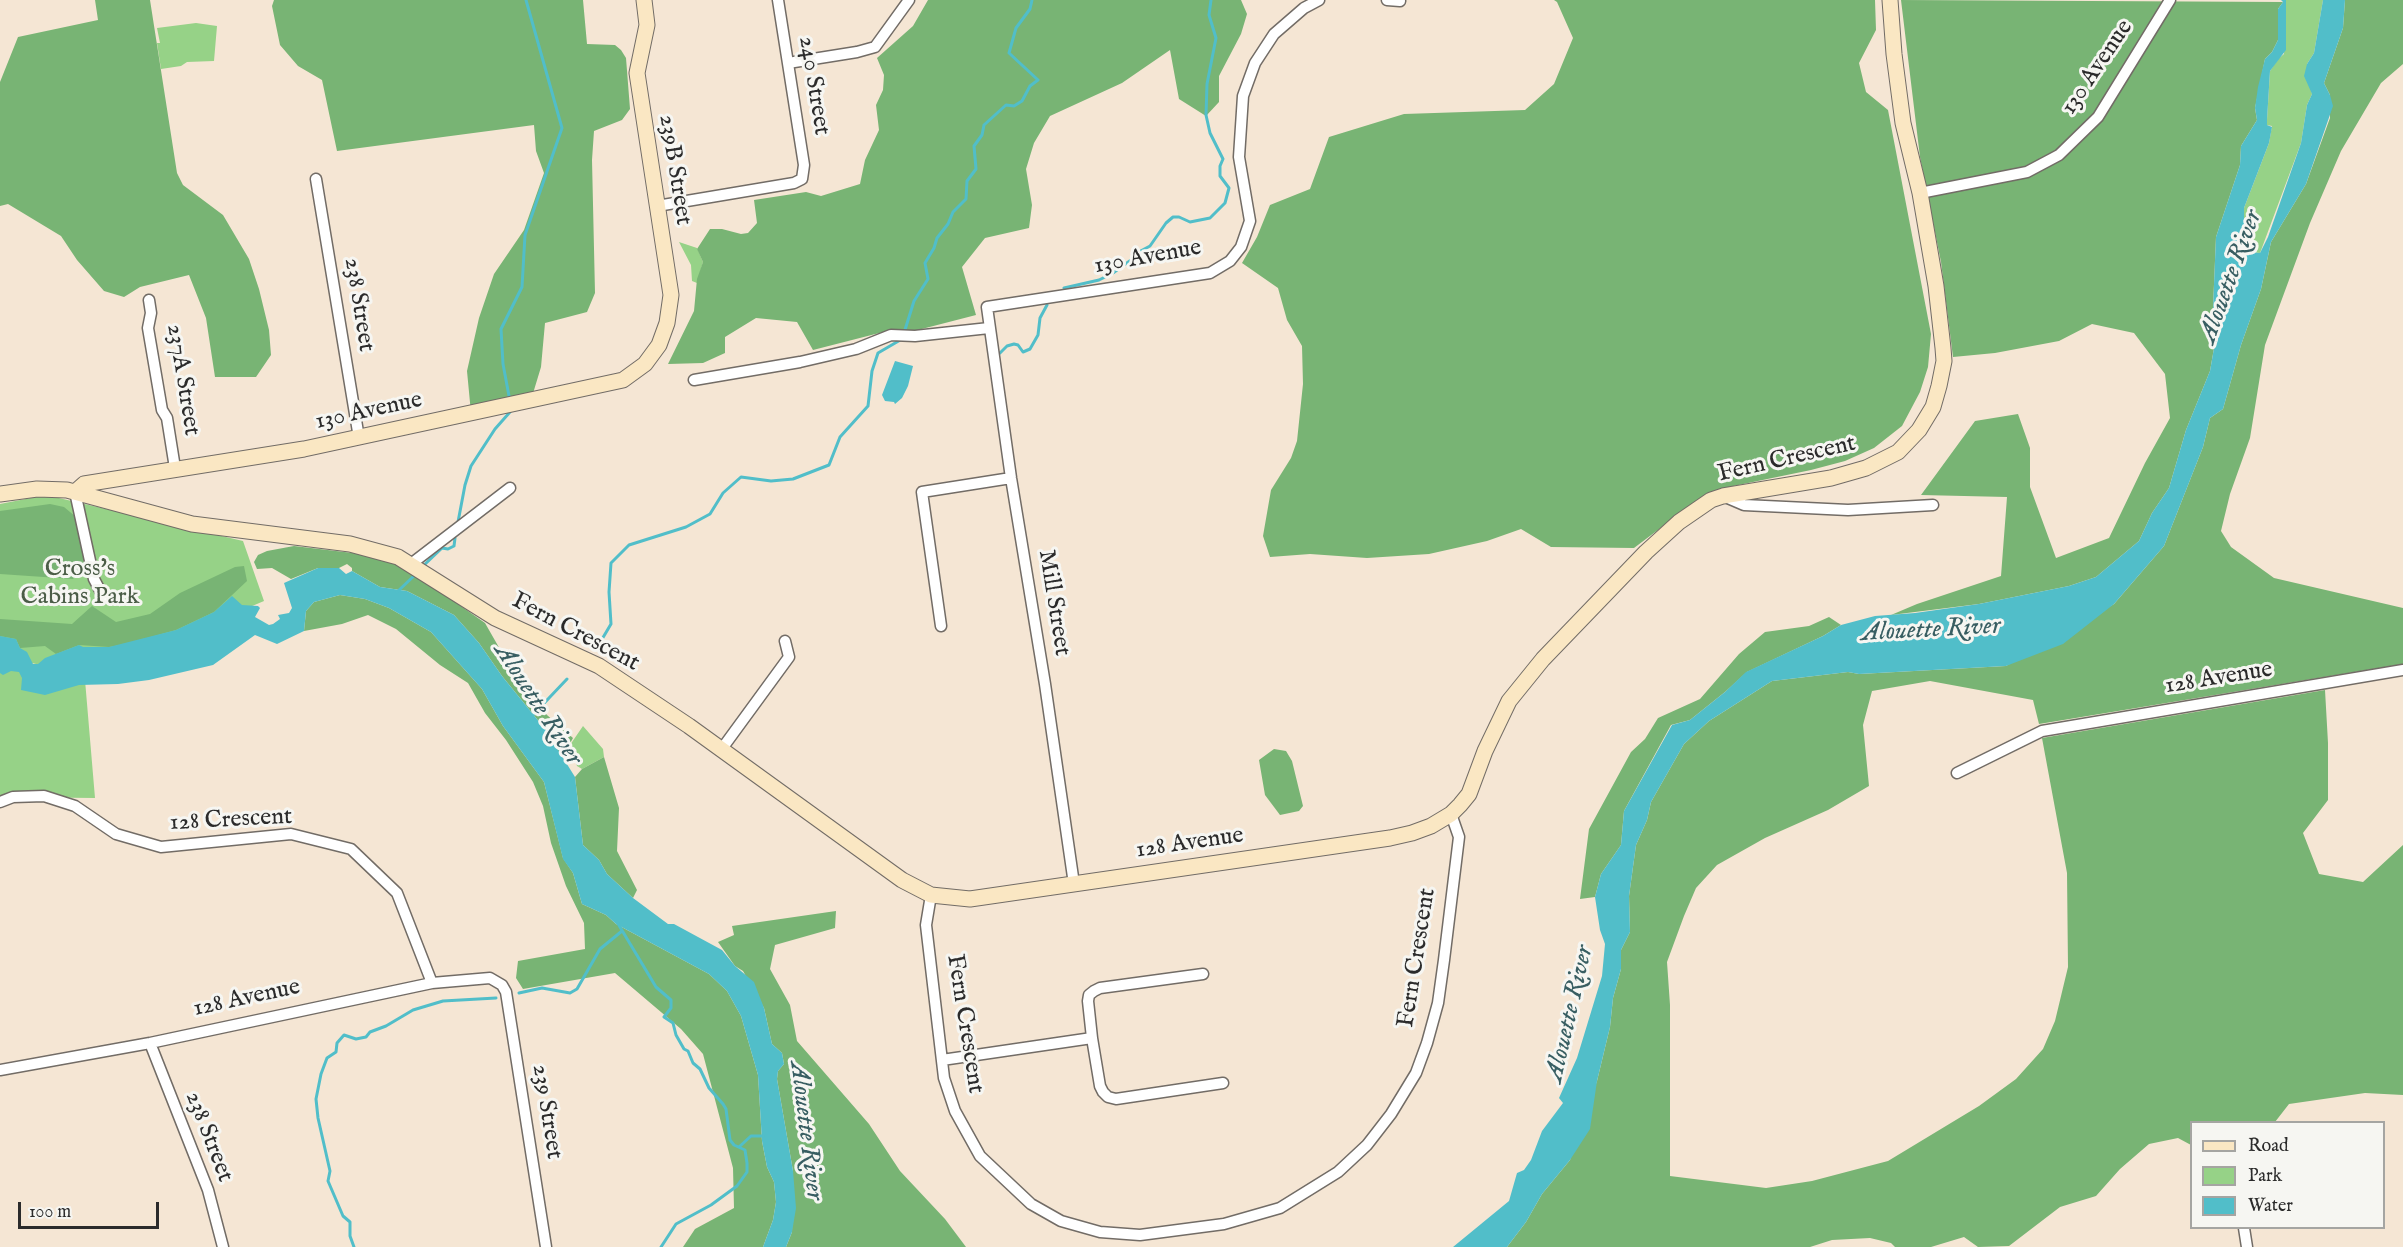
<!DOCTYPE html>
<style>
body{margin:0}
#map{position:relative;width:2403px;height:1247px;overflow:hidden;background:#f5e6d4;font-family:"IM FELL English",serif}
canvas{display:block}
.legend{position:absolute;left:2190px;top:1121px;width:195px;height:108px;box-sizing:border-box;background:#f6f6f2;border:2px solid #a5a5a2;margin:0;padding:8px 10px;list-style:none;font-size:18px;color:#2b2b2b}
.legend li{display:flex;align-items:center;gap:12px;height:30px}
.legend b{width:30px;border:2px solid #a5a5a2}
.scale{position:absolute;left:18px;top:1202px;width:141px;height:27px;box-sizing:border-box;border:3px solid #2b2b2b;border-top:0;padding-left:8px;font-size:18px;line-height:21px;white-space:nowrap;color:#2b2b2b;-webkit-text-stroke:4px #f6f6f2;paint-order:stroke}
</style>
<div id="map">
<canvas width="2403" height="1247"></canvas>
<ul class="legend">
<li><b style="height:8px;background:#fae7c3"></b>Road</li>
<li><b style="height:16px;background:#96d287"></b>Park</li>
<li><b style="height:16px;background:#51bec9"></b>Water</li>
</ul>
<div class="scale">100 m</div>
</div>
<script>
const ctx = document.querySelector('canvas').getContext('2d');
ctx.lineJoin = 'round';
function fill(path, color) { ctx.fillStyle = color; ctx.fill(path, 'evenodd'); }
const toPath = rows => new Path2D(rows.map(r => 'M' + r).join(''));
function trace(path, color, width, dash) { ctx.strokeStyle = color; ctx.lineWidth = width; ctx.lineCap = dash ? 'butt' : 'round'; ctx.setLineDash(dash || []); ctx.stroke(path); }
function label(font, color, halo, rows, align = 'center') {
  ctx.font = font + ' "IM FELL English",serif'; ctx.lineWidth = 6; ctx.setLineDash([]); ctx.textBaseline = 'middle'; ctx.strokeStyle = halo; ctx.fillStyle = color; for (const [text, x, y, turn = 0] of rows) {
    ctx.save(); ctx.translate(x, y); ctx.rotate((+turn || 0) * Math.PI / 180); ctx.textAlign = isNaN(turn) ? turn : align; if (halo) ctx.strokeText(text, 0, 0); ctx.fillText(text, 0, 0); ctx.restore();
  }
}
const green = toPath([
 [2286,0,2323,0,2314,53,2307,64,2312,94,2307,105,2301,143,2260,253,2251,252,2244,241,2244,208,2269,143,2272,126,2267,125,2267,120,2270,71,2278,59,2284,54],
 [196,23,217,26,214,61,187,62,181,66,161,69,157,43,160,43,157,28],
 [679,242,697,248,703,262,697,283,692,281,691,265],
 [46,495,243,541,264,601,146,651,54,668,0,656,0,504],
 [0,666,85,680,95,798,0,797],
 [583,726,603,749,604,757,582,769,577,766,570,745]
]);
const forest = toPath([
 [95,0,150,0,177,173,183,185,223,215,249,259,259,289,269,330,271,355,256,377,215,377,206,318,189,275,140,287,124,297,104,291,77,260,61,236,8,204,0,206,0,82,18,37,98,20],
 [274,0,583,0,587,44,615,45,621,50,626,58,630,109,622,120,594,131,592,160,595,293,587,312,545,323,541,367,531,400,471,413,467,371,479,318,494,274,524,230,544,173,536,151,534,125,337,151,322,80,298,66,280,45,272,6],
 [928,0,1241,0,1247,14,1241,34,1219,76,1219,102,1206,116,1179,99,1170,50,1122,83,1050,116,1034,143,1026,169,1032,205,1029,228,985,238,962,267,976,315,914,331,891,330,813,350,797,322,756,318,725,337,725,353,703,363,668,364,694,311,697,279,703,262,697,249,710,229,722,229,741,234,748,233,757,223,754,200,806,192,821,196,860,184,865,160,879,130,876,105,883,90,884,75,877,58,913,26],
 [1554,0,1875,0,1876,30,1859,63,1866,92,1888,110,1931,334,1928,367,1920,392,1902,426,1874,448,1845,461,1811,470,1719,489,1695,502,1634,548,1551,547,1521,529,1487,541,1429,554,1367,558,1310,554,1270,557,1263,536,1271,490,1291,458,1297,441,1303,384,1302,346,1287,320,1278,288,1242,263,1257,237,1270,205,1310,189,1329,137,1404,114,1525,110,1554,84,1573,38,1557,2],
 [1901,0,2283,2,2278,9,2278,40,2272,52,2265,59,2255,108,2257,120,2241,146,2240,165,2216,237,2213,308,2217,331,2210,371,2186,430,2169,488,2152,513,2139,541,2096,577,2069,586,1979,604,1891,615,1917,604,2001,576,2007,497,1921,495,1975,421,2018,414,2030,448,2030,487,2056,558,2109,538,2145,463,2170,418,2165,374,2134,333,2092,324,2059,341,1995,353,1953,357,1941,262,1920,157],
 [2345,0,2403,0,2403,64,2381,83,2341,151,2310,223,2265,345,2250,438,2230,494,2221,531,2231,547,2274,578,2403,608,2403,664,2039,724,2033,700,1930,681,1872,691,1863,725,1869,786,1828,810,1765,838,1717,865,1696,888,1684,916,1667,962,1670,1005,1670,1176,1766,1188,1812,1181,1888,1161,1979,1106,2016,1079,2043,1049,2055,1021,2068,967,2067,873,2042,738,2325,690,2328,743,2328,800,2303,833,2319,874,2363,882,2403,845,2403,1095,2365,1093,2289,1104,2275,1122,2192,1122,2191,1145,2178,1138,2149,1144,2120,1169,2096,1196,2060,1207,2009,1246,1978,1247,1964,1237,1931,1247,1895,1247,1891,1243,1870,1238,1832,1240,1810,1247,1507,1247,1526,1222,1542,1194,1570,1160,1597,1081,1610,1027,1613,998,1621,969,1621,950,1630,932,1629,896,1636,845,1647,820,1651,802,1684,744,1709,721,1772,681,1848,672,1859,674,2006,666,2114,604,2164,546,2203,447,2210,418,2223,409,2241,345,2261,289,2271,242,2306,184,2330,118,2330,95,2324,83,2343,28],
 [50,504,64,507,76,517,84,559,80,571,73,579,0,574,0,511],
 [294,546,361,554,405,567,485,623,505,658,547,715,573,738,562,758,545,729,502,676,479,643,454,615,407,591,380,587,352,571,352,568,347,564,339,568,318,568,291,579,272,568,257,569,254,562,258,555,267,551],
 [244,566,247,581,214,612,176,630,126,644,109,647,79,645,56,654,45,646,20,648,16,639,0,636,0,619,72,624,92,606,116,622,150,614,180,593,235,567],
 [340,595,365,599,389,608,431,632,482,689,503,726,544,782,563,858,573,873,582,904,606,915,616,924,709,974,727,991,741,1016,758,1075,762,1141,767,1167,774,1182,776,1202,773,1220,763,1247,683,1247,695,1229,734,1208,733,1168,703,1054,681,1029,615,973,523,989,516,978,518,961,585,949,584,923,566,886,551,843,543,806,533,782,506,740,485,713,468,683,440,665,396,629,368,615,342,624,304,631,306,611,314,602],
 [1829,617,1841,625,1823,636,1747,672,1725,692,1690,720,1671,725,1624,811,1621,845,1601,874,1595,897,1580,899,1589,829,1631,752,1645,739,1658,718,1700,699,1739,654,1765,632,1809,626],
 [1274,749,1286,751,1292,761,1303,806,1299,811,1280,815,1265,795,1259,760],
 [604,757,619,808,617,851,637,890,633,898,607,874,599,860,583,845,575,777,582,769],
 [836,911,835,928,775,945,770,969,790,1005,797,1041,869,1124,900,1171,945,1219,966,1247,786,1247,792,1232,793,1171,777,1079,778,1071,784,1064,782,1053,772,1044,764,1008,743,971,735,966,718,942,734,935,732,926]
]);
const water = toPath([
 [2281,0,2286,0,2286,50,2270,71,2267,120,2267,125,2272,127,2269,143,2244,208,2244,241,2251,252,2260,253,2268,237,2301,143,2307,105,2312,94,2304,76,2307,64,2314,53,2323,0,2345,0,2343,28,2324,83,2330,95,2333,106,2306,184,2271,242,2261,289,2241,345,2223,409,2210,418,2203,447,2164,546,2114,604,2063,644,2006,666,1859,674,1848,672,1772,681,1709,721,1684,744,1651,802,1647,820,1636,845,1629,896,1630,932,1621,950,1621,969,1613,998,1610,1027,1597,1081,1590,1129,1570,1160,1542,1194,1526,1222,1507,1247,1453,1247,1509,1201,1517,1173,1524,1170,1531,1160,1542,1131,1563,1103,1559,1098,1577,1058,1602,976,1605,944,1600,930,1595,897,1601,874,1621,845,1624,811,1672,725,1690,720,1725,692,1746,672,1823,636,1841,625,1875,616,1915,613,1979,604,2069,586,2096,577,2139,541,2152,513,2169,488,2186,430,2210,371,2217,331,2213,308,2216,237,2240,165,2241,146,2257,120,2255,108,2258,87,2265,59,2272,52,2278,40,2278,9,2283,2],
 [895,361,913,366,908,386,902,398,895,404,894,402,885,401,882,395],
 [318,568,339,568,346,574,352,571,380,587,407,591,454,615,479,643,502,676,545,729,575,777,583,845,599,860,607,874,633,898,668,924,674,924,722,950,735,966,754,982,764,1008,772,1044,782,1053,784,1064,778,1071,777,1079,793,1171,796,1208,792,1232,786,1247,763,1247,773,1220,776,1202,774,1182,767,1167,762,1141,758,1075,741,1016,727,991,709,974,616,924,606,915,582,904,573,873,563,859,544,782,503,726,482,689,431,632,389,608,365,599,340,595,314,602,306,611,304,631,277,644,255,635,213,665,149,680,118,684,79,685,45,695,21,690,22,678,19,672,11,671,3,675,0,673,0,636,16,639,20,648,27,652,33,664,38,664,45,658,79,645,83,647,109,647,176,630,214,612,232,596,242,605,258,606,260,608,255,617,269,625,273,624,280,619,278,615,289,613,292,608,284,583]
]);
const stream = toPath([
 [1064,288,1099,280,1113,273,1131,260,1135,254,1150,246,1166,223,1173,217,1179,217,1190,222,1210,218,1225,203,1229,188,1220,176,1220,166,1223,159,1210,133,1206,115,1207,84,1216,38,1209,15,1211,0],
 [904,333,914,301,928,279,925,263,934,248,937,238,948,224,953,212,966,199,967,181,976,169,974,146,982,135,984,125,1006,105,1014,106,1022,101,1030,86,1038,80,1009,53,1016,28,1030,9,1032,0],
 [1000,353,1007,346,1014,344,1018,345,1023,352,1030,349,1038,335,1040,318,1047,305],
 [509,396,503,364,501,329,522,287,525,235,562,128,526,0],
 [458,522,465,485,471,466,495,429,510,412],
 [422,567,442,548,448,549,454,546,455,538],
 [397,592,416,574],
 [598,646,611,624,609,592,611,563,629,545,686,527,710,514,723,493,741,477,771,481,793,479,829,465,840,437,868,406,872,371,878,353,902,339],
 [531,717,567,679],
 [617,922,656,987,671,1000,671,1008,664,1017,673,1023,676,1035,684,1049,688,1051,693,1063,700,1069,709,1088,723,1104,726,1109,730,1140,734,1145,745,1150,747,1163,747,1172,737,1186,711,1205,676,1224,661,1247],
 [519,993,542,988,570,993,577,989,600,949,622,931],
 [739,1147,751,1136,763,1136],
 [354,1247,350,1236,350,1222,343,1216,328,1181,330,1171,318,1118,316,1099,321,1074,327,1058,336,1052,337,1043,344,1035,356,1039,366,1037,370,1032,386,1026,413,1010,443,1001,496,998]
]);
const street = toPath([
 [1387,0,1400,1],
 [788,63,857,52,875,47,909,0],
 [316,179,359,438],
 [1920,193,2027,172,2059,155,2098,117,2170,0],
 [657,206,794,183,802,179,804,165,778,0],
 [149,300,151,313,148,328,162,410,167,418,175,468],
 [694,380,800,362,856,349,891,335,915,336,989,328],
 [75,492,94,579,104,598],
 [1723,496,1744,505,1848,510,1933,505],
 [411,564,510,488],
 [941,626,922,492,1011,478],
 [721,750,789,657,785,641],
 [1957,773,2042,731,2403,670],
 [0,802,13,797,44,796,75,806,116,834,161,847,291,834,351,849,397,893,432,983],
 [1074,884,1045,684,1011,478,987,307,1210,273,1230,261,1241,247,1250,221,1239,157,1243,96,1255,63,1274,34,1304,8,1319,0],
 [931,895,926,925,944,1078,955,1111,980,1156,1031,1204,1061,1221,1100,1232,1140,1235,1224,1224,1280,1208,1338,1172,1367,1145,1391,1114,1416,1073,1427,1043,1438,1003,1444,960,1459,837,1451,814],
 [1092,1038,1100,1086,1103,1092,1108,1097,1116,1099,1223,1083],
 [150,1043,208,1190,223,1247],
 [942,1060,1092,1038,1088,1001,1089,995,1094,991,1100,988,1203,974],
 [0,1070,150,1043,432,983,490,978,502,985,506,992,546,1247],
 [2244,1228,2247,1247]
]);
const secondary = toPath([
 [75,492,84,484,304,449,623,380,645,364,659,345,667,323,671,295,637,73,647,25,644,0],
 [0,494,37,489,67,490,192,524,350,544,398,557,495,618,599,666,689,726,902,880,931,895,970,899,1390,838,1412,833,1431,826,1451,814,1460,805,1469,794,1485,751,1509,701,1543,659,1646,552,1679,522,1711,500,1723,496,1831,478,1866,468,1898,452,1919,430,1933,407,1939,386,1944,361,1943,348,1936,286,1920,193,1903,123,1894,54,1890,0]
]);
const streetNames = [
 ["130 Avenue",2098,68,-56],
 ["240 Street",813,86,81],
 ["239B Street",674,170,81],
 ["130 Avenue",1148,258,-10],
 ["238 Street",358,305,81],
 ["237A Street",182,380,81],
 ["130 Avenue",369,412,-12],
 ["Fern Crescent",1787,460,-13],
 ["Mill Street",1053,603,81],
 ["Fern Crescent",575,633,28],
 ["128 Avenue",2219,679,-9],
 ["128 Crescent",231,821,-3],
 ["128 Avenue",1190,844,-8],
 ["Fern Crescent",1418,958,-81],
 ["128 Avenue",247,999,-12],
 ["Fern Crescent",964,1024,81],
 ["239 Street",546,1112,81],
 ["238 Street",208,1137,69]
];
const parkNames = [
 ["Cross's",80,570],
 ["Cabins Park",80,598]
];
const waterNames = [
 ["Alouette River",2232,277,-70],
 ["Alouette River",1931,631,-3],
 ["Alouette River",537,705,57],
 ["Alouette River",1571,1014,-77],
 ["Alouette River",805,1131,83]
];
fill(green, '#96d287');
fill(forest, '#78b474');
fill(water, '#51bec9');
trace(stream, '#51bec9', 3);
trace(street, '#726c66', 13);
trace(secondary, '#726c66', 17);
trace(street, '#fff', 10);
trace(secondary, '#fae7c3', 15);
label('24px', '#2b2b2b', '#f6f6f2', streetNames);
label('24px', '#4b5d47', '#f6f6f2', parkNames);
label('italic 26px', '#385e62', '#f6f6f2', waterNames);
</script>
